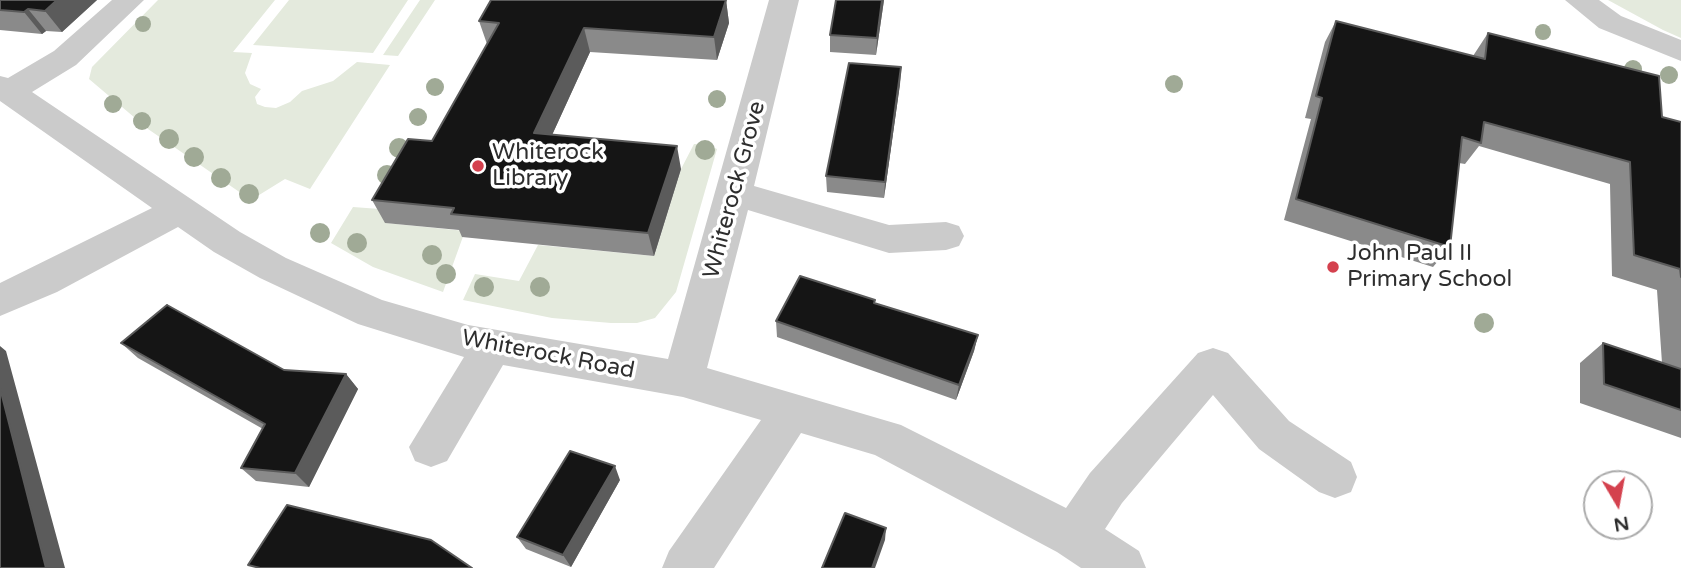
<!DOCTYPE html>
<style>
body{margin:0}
#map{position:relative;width:1681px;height:568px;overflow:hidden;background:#fff;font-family:"Varela Round",sans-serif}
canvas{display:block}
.north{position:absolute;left:1583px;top:470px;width:70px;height:70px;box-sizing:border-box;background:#fff;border:2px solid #ababab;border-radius:50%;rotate:170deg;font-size:19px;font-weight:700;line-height:28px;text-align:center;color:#2e2e2e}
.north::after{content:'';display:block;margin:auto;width:24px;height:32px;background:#d4414e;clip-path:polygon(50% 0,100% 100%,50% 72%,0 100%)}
</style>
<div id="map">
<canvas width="1681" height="568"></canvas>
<div class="north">N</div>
</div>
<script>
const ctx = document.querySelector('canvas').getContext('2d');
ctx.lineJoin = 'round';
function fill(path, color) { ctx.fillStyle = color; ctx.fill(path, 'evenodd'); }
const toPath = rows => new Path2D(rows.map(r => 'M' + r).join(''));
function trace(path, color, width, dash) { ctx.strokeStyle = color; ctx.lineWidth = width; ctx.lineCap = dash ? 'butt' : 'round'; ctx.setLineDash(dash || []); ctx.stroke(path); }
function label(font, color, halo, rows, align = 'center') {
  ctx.font = font + ' "Varela Round",sans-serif'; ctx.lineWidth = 7; ctx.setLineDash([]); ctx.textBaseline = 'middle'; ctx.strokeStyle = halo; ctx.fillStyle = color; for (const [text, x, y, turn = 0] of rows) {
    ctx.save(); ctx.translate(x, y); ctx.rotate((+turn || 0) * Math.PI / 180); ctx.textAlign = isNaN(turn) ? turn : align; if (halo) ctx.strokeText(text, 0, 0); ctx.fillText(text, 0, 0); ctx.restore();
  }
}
const green = toPath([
 [158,0,275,0,233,52,252,53,245,73,250,84,261,89,255,97,257,104,265,107,276,108,290,102,302,91,333,81,357,62,390,65,310,189,285,179,251,200,148,129,89,79,92,67],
 [289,0,408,0,373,53,253,45],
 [420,0,435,0,398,56,383,55],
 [1608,0,1681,0,1681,38,1663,30],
 [694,144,706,144,717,149,676,292,655,318,637,323,611,323,552,318,463,300,475,274,519,281,538,245,654,256,681,169],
 [353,207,393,210,386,223,465,231,443,292,373,267,331,243]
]);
const minor = toPath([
 [112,0,144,0,76,65,32,92,240,232,286,258,382,300,468,325,668,359,769,0,799,0,754,186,889,225,946,222,959,226,964,236,959,246,946,250,889,253,748,210,707,368,901,425,1066,508,1090,473,1198,353,1213,348,1228,353,1289,421,1351,462,1357,477,1351,492,1335,498,1319,492,1259,449,1213,395,1122,503,1105,529,1139,551,1146,568,1081,568,1057,552,875,455,801,433,714,568,662,568,669,551,761,420,683,397,503,365,447,461,431,467,415,461,409,447,464,357,358,324,260,278,214,252,178,227,57,292,0,316,0,283,152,208,0,101,0,76,8,78,54,51,112,0],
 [1565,0,1599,0,1621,16,1681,40,1681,61,1599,28,1565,0]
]);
const trees = [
 [143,24,8],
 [1543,32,8],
 [1633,69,9],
 [1669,75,9],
 [1174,84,9],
 [435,87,9],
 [717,99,9],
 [113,104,9],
 [418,117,9],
 [142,121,9],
 [169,139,10],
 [399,148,10],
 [705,150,10],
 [194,157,10],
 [387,175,10],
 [221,178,10],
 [249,194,10],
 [320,233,10],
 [357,243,10],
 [432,255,10],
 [446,274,10],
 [484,287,10],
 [540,287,10],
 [1484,323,10]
];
const wall = toPath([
 [0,0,97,0,62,32,46,31,42,34,0,30],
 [726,0,729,23,717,60,590,52,552,135,681,169,654,256,462,237,459,230,385,223,372,200,432,141,487,44,479,21],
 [884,0,876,55,830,52,830,35],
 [1336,21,1473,56,1488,33,1662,117,1681,122,1681,438,1580,403,1580,363,1603,343,1662,363,1657,290,1612,276,1610,184,1479,146,1465,164,1459,163,1450,247,1433,267,1284,220,1311,119,1305,118,1325,42],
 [901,67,900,84,884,198,827,192,826,176],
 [875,303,978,335,974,351,956,400,777,337,776,321],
 [121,343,284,370,346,374,358,389,309,487,256,481,241,468,263,429,138,358],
 [620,480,571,567,526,549,517,537]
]);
const shadedWall = toPath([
 [57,0,97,0,62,32,45,11],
 [726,0,729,23,717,60,714,37],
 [882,0,884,0,876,55,877,38],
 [28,9,46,31,42,34,24,12],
 [584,28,590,52,542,157,534,133],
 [901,67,900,84,884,198,885,182],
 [677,146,681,169,654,256,648,233],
 [978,335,974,351,956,400,959,385],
 [0,346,6,351,65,568,46,568,0,388],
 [346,374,358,389,309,487,295,473],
 [615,466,620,480,571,567,563,555],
 [886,528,885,540,875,568,872,568]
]);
const building = toPath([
 [0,0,57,0,45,11,28,9,24,12,0,10,0,0],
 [491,0,726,0,714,37,584,28,534,133,677,146,648,233,451,214,454,208,372,200,408,139,432,141,499,23,479,21,491,0],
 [836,0,882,0,877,38,830,35,836,0],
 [1336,21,1485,59,1488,33,1659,76,1662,117,1681,122,1681,277,1680,269,1634,255,1630,162,1484,122,1481,143,1462,137,1450,247,1296,199,1322,98,1316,96,1336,21],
 [849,63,901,67,885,182,826,176,849,63],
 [800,276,875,300,874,303,978,335,959,385,776,321,800,276],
 [167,305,284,370,346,374,295,473,241,468,265,424,121,343,167,305],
 [1603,343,1681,369,1681,410,1604,384,1603,343],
 [0,388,46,568,0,568,0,388],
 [570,451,615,466,563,555,517,537,570,451],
 [287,505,431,540,472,568,260,568,248,565,287,505],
 [845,513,886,528,872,568,822,568,845,513]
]);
const markers = [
 [478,166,7,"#d4414e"],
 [1333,267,7,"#d4414e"]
];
const poiNames = [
 ["Whiterock",492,153],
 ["Library",492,179],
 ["John Paul II",1347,254],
 ["Primary School",1347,280]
];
const streetNames = [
 ["Whiterock Grove",735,190,-75],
 ["Whiterock Road",548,355,11]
];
fill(green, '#e4eadd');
fill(minor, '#cbcbcb');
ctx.fillStyle = '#a0aa96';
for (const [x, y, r] of trees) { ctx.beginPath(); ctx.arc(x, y, r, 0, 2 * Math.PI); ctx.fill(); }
fill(wall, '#8a8a8a');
fill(shadedWall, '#5b5b5b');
fill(building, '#151515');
trace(building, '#5b5b5b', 2);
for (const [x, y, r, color] of markers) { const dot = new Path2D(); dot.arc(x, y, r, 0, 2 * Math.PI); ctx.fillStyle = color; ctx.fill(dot); trace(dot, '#fff', 2.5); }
label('23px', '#2e2e2e', '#fff', poiNames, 'left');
label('23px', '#2e2e2e', '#fff', streetNames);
</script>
